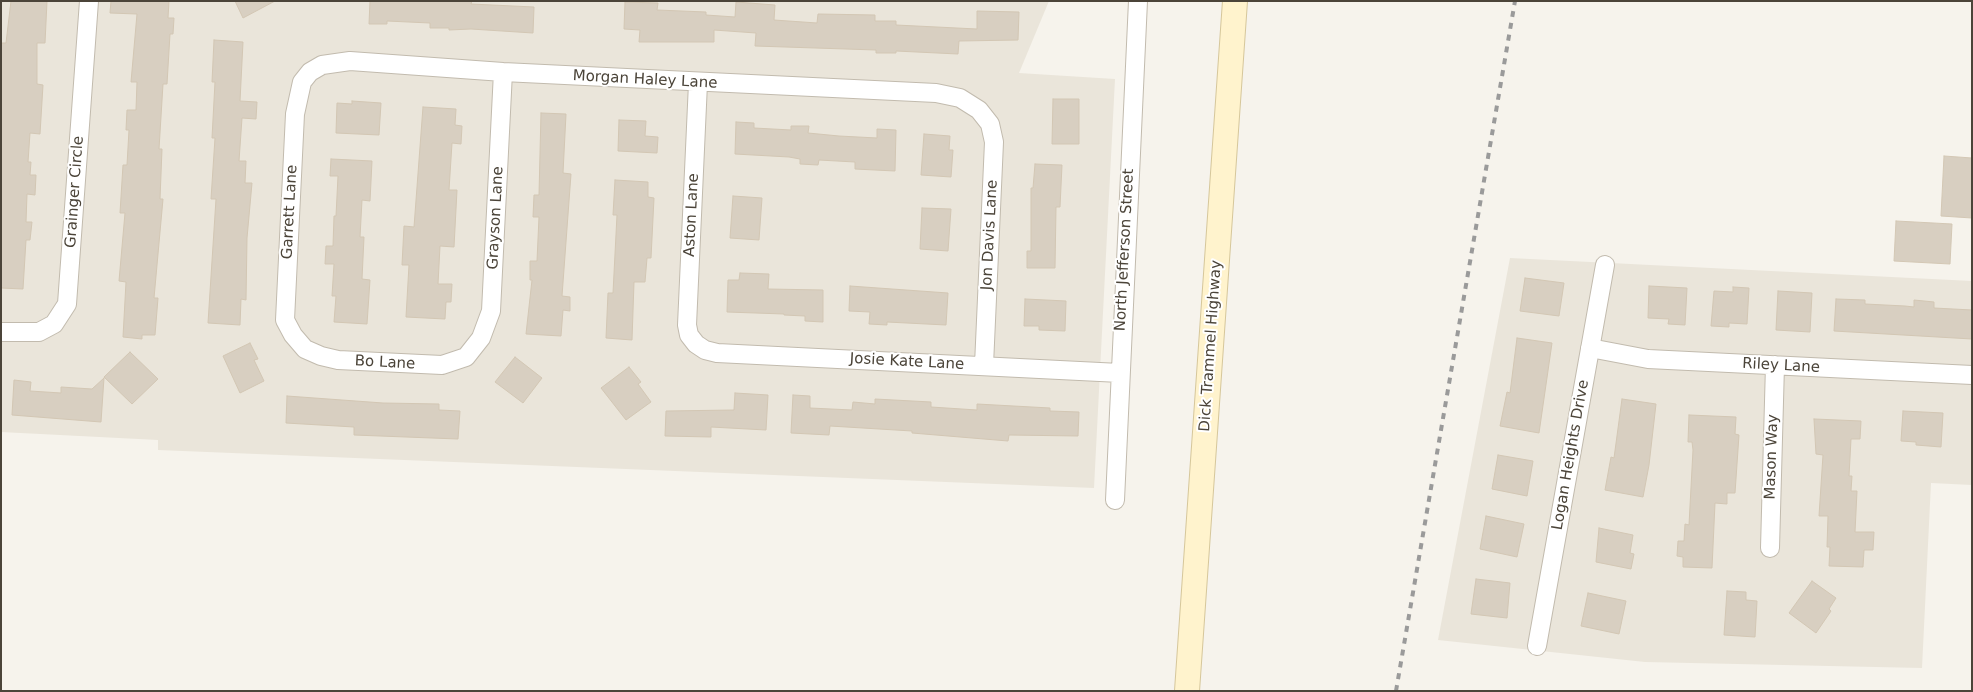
<!DOCTYPE html>
<style>
body{margin:0}
#map{position:relative;width:1973px;height:692px;overflow:hidden;background:#f6f3ec;font-family:"DejaVu Sans",sans-serif}
canvas{display:block}
.frame{position:absolute;inset:0;border:2px solid #4b4439;pointer-events:none}
</style>
<div id="map">
<canvas width="1973" height="692"></canvas>
<div class="frame"></div>
</div>
<script>
const ctx = document.querySelector('canvas').getContext('2d');
ctx.lineJoin = 'round';
function fill(path, color) { ctx.fillStyle = color; ctx.fill(path, 'evenodd'); }
const toPath = rows => new Path2D(rows.map(r => 'M' + r).join(''));
function trace(path, color, width, dash) { ctx.strokeStyle = color; ctx.lineWidth = width; ctx.lineCap = dash ? 'butt' : 'round'; ctx.setLineDash(dash || []); ctx.stroke(path); }
function label(font, color, halo, rows, align = 'center') {
  ctx.font = font + ' "DejaVu Sans",sans-serif'; ctx.lineWidth = 4; ctx.setLineDash([]); ctx.textBaseline = 'middle'; ctx.strokeStyle = halo; ctx.fillStyle = color; for (const [text, x, y, turn = 0] of rows) {
    ctx.save(); ctx.translate(x, y); ctx.rotate((+turn || 0) * Math.PI / 180); ctx.textAlign = isNaN(turn) ? turn : align; if (halo) ctx.strokeText(text, 0, 0); ctx.fillText(text, 0, 0); ctx.restore();
  }
}
const residential = toPath([
 [1,1,1049,1,1019,73,1115,79,1094,488,158,450,158,440,1,432],
 [1510,258,1972,281,1972,485,1931,483,1922,668,1645,662,1438,640]
]);
const building = toPath([
 [11,1,47,1,45,43,37,43,37,84,43,85,40,134,30,133,28,162,31,162,30,175,36,175,35,195,27,194,26,222,32,222,30,240,26,240,23,289,1,288,1,43,6,43,11,1],
 [111,1,169,1,168,18,174,18,173,34,170,34,167,84,163,84,159,149,162,149,160,199,163,199,154,298,158,298,155,335,142,335,142,339,123,337,126,282,119,281,125,213,120,213,123,165,127,165,129,130,126,130,127,110,136,110,137,82,131,82,137,14,110,13,111,1],
 [235,1,275,1,243,18,235,1],
 [370,1,472,1,471,4,534,7,533,33,471,29,449,30,449,28,430,28,430,23,387,21,387,24,369,24,370,1],
 [625,2,658,3,657,10,706,12,706,15,735,17,736,2,775,5,774,20,817,23,818,14,875,15,875,21,896,21,896,25,977,29,977,11,1019,12,1018,40,959,41,958,54,896,51,896,53,876,53,876,50,755,46,756,33,714,30,714,42,639,42,640,30,624,29,625,2],
 [214,40,243,42,240,101,257,102,256,119,242,118,239,161,246,161,245,183,252,183,247,238,246,300,241,299,240,325,208,323,216,199,211,199,215,138,212,138,215,82,212,82,214,40],
 [1053,99,1079,99,1079,144,1052,144,1053,99],
 [352,101,381,103,379,135,336,133,337,103,352,104,352,101],
 [423,107,456,109,455,125,462,126,461,144,452,143,449,190,457,190,454,247,440,246,438,284,452,284,451,302,446,302,445,319,406,317,409,265,402,265,404,226,414,227,423,107],
 [541,113,566,114,563,173,571,174,562,296,570,297,570,311,563,310,561,336,526,334,532,280,530,280,530,261,537,261,539,217,533,217,534,195,539,195,541,113],
 [619,120,646,121,645,136,658,137,657,153,618,151,619,120],
 [736,122,754,123,754,128,791,130,791,126,809,126,808,133,839,136,877,138,877,129,896,130,895,171,855,169,855,162,819,160,818,165,800,164,800,159,789,157,735,154,736,122],
 [924,134,950,136,949,150,953,150,951,177,921,175,924,134],
 [1944,156,1972,158,1972,218,1941,216,1944,156],
 [331,159,372,161,370,201,362,200,360,237,364,237,362,279,370,280,367,324,334,322,336,296,332,296,334,264,325,264,326,246,333,246,334,216,336,216,338,176,330,176,331,159],
 [1035,164,1062,165,1060,207,1056,207,1055,268,1027,268,1027,251,1031,251,1031,188,1033,188,1035,164],
 [615,180,648,182,648,197,654,198,651,258,647,258,645,282,634,282,632,340,606,338,608,293,613,293,617,215,613,215,615,180],
 [733,196,762,198,759,240,730,238,733,196],
 [922,208,951,209,948,251,920,249,922,208],
 [1896,221,1952,224,1950,264,1894,261,1896,221],
 [740,273,769,274,768,289,823,290,823,322,805,321,805,316,784,315,784,314,727,312,728,280,739,280,740,273],
 [1525,278,1564,283,1559,316,1520,311,1525,278],
 [850,286,948,293,946,325,887,322,887,325,869,324,870,312,849,311,850,286],
 [1649,286,1687,288,1685,325,1668,324,1669,319,1648,318,1649,286],
 [1733,287,1749,288,1747,324,1729,323,1729,327,1711,326,1714,291,1733,292,1733,287],
 [1778,291,1812,293,1810,332,1776,330,1778,291],
 [1025,299,1066,301,1065,331,1039,330,1039,326,1024,326,1025,299],
 [1836,299,1865,300,1865,304,1905,306,1914,307,1914,300,1934,302,1934,308,1972,310,1972,339,1834,331,1836,299],
 [1517,338,1552,343,1539,433,1500,426,1507,392,1510,393,1517,338],
 [250,343,258,359,254,360,264,381,240,393,223,356,250,343],
 [130,352,158,379,132,404,104,377,130,352],
 [515,357,542,378,523,403,495,382,515,357],
 [629,367,641,382,638,384,651,402,626,420,601,388,629,367],
 [104,378,101,422,12,415,14,380,31,382,30,391,61,393,61,387,92,389,104,378],
 [735,393,768,395,766,430,711,427,711,437,665,436,666,411,734,410,735,393],
 [793,395,810,396,810,408,852,410,853,402,875,404,875,399,931,402,931,407,977,410,977,404,1050,408,1050,411,1079,412,1078,436,1009,435,1008,441,912,433,912,431,830,426,829,435,791,433,793,395],
 [287,396,383,403,439,404,439,410,460,411,458,439,354,435,354,427,286,423,287,396],
 [1622,399,1656,404,1649,465,1643,497,1605,490,1611,457,1614,458,1622,399],
 [1903,411,1943,413,1941,447,1916,445,1916,442,1901,441,1903,411],
 [1689,415,1736,417,1735,434,1739,435,1735,493,1727,493,1727,504,1715,503,1712,568,1683,567,1683,557,1677,556,1678,541,1684,541,1685,524,1689,525,1693,450,1692,442,1688,442,1689,415],
 [1814,419,1861,421,1860,439,1851,439,1849,476,1852,476,1851,491,1857,491,1855,532,1874,532,1873,550,1864,550,1863,567,1829,566,1830,547,1827,547,1828,516,1819,516,1823,455,1816,454,1814,419],
 [1498,455,1533,461,1527,496,1492,489,1498,455],
 [1486,516,1524,524,1517,557,1480,549,1486,516],
 [1599,528,1633,535,1630,553,1634,554,1631,569,1596,562,1599,528],
 [1476,579,1510,583,1507,618,1471,614,1476,579],
 [1812,581,1836,598,1829,609,1831,611,1816,633,1789,613,1812,581],
 [1727,591,1746,592,1746,600,1757,601,1755,637,1724,635,1727,591],
 [1588,593,1626,601,1619,634,1581,626,1588,593]
]);
const minor = toPath([
 [503,72,491,311,481,338,466,357,442,365,338,360,321,356,305,349,293,335,285,320,295,114,302,82,310,72,322,65,350,61,503,72,936,93,960,98,979,110,990,124,994,142,984,365],
 [698,83,687,325,689,335,696,344,705,350,717,353,1120,373],
 [1,332,39,332,54,324,67,304,89,1],
 [1590,348,1648,359,1972,375],
 [1115,500,1138,1],
 [1770,548,1775,365],
 [1537,646,1605,265]
]);
const secondary = toPath([
 [1187,691,1235,1]
]);
const rail = toPath([
 [1396,691,1515,1]
]);
const streetNames = [
 ["Morgan Haley Lane",645,80,3],
 ["Grainger Circle",75,192,-86],
 ["Garrett Lane",290,212,-87],
 ["Aston Lane",692,215,-87],
 ["Grayson Lane",496,218,-87],
 ["Jon Davis Lane",990,235,-87],
 ["North Jefferson Street",1125,250,-87],
 ["Dick Trammel Highway",1211,346,-86],
 ["Josie Kate Lane",907,362,3],
 ["Bo Lane",385,363,3],
 ["Riley Lane",1781,366,3],
 ["Logan Heights Drive",1571,455,-80],
 ["Mason Way",1772,457,-88]
];
fill(residential, '#eae5da');
fill(building, '#d8cfc1');
trace(building, '#d3c7b4', 1);
trace(minor, '#c2bbae', 20);
trace(secondary, '#d6c79b', 26);
trace(minor, '#fff', 18);
trace(secondary, '#fff3cd', 24);
trace(rail, '#9a9a9a', 4, [6, 6]);
label('15px', '#4b4439', '#fff', streetNames);
</script>
